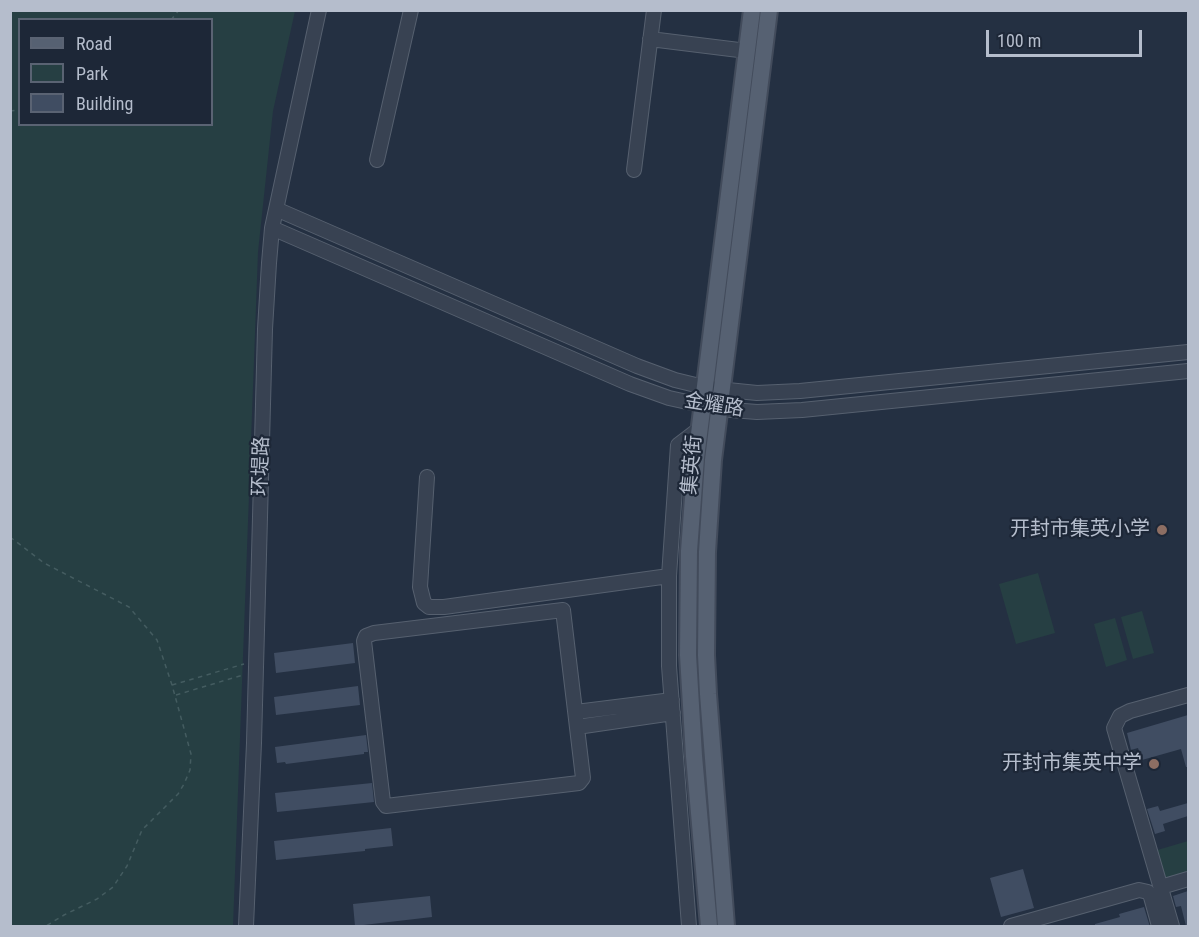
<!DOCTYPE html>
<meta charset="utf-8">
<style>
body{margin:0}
#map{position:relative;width:1199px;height:937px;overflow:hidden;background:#243042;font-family:"Roboto Condensed",sans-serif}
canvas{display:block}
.frame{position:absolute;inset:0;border:12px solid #b5bdcc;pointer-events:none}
.legend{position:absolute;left:18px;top:18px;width:195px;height:108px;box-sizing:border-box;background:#1d2737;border:2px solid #5a6373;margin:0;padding:8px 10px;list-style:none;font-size:18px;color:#b5bdcc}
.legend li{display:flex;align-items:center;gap:12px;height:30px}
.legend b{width:30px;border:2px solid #5a6373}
.scale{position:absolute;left:986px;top:30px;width:156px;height:27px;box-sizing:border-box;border:3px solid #b5bdcc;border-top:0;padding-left:8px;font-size:18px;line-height:21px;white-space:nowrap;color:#b5bdcc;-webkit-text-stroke:4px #1d2737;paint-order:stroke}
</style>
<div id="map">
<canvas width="1199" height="937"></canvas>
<div class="frame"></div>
<ul class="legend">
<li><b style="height:8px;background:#566172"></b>Road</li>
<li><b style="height:16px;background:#263f43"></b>Park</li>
<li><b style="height:16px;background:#404d62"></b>Building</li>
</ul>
<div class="scale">100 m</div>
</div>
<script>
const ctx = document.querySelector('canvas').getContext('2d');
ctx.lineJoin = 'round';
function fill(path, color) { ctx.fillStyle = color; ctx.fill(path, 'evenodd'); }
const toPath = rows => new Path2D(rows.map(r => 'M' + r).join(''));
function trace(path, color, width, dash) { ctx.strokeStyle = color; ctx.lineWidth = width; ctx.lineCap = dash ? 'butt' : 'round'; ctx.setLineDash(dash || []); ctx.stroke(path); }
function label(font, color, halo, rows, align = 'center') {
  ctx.font = font + ' "Roboto Condensed","Noto Sans SC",sans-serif'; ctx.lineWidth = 4.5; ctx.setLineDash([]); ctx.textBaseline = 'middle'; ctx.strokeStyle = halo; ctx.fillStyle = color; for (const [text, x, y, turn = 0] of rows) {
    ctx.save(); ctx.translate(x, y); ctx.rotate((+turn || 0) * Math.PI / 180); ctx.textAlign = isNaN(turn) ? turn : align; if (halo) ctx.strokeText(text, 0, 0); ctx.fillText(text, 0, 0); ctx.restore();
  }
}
const green = toPath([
 [10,11,295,11,273,111,258,252,233,926,11,926],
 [20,20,212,20,212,124,20,124],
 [1038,573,1055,633,1016,644,999,584],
 [1142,611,1154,653,1133,659,1121,617],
 [1115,618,1127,660,1106,667,1094,624],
 [1188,841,1188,873,1163,880,1154,851]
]);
const building = toPath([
 [353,643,355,663,276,673,274,653],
 [358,686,360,705,276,715,274,697],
 [1188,715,1188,767,1186,767,1181,749,1142,760,1138,748,1131,750,1127,733],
 [366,735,368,752,364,752,364,754,286,764,285,762,277,763,275,747],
 [372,783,374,802,277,812,275,793],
 [1188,803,1188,816,1163,824,1165,831,1155,834,1147,809,1158,806,1160,811],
 [391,828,393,846,365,849,365,851,276,860,274,841],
 [1023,869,1034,908,1001,917,990,878],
 [1188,891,1188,925,1186,926,1181,906,1176,907,1173,896],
 [430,896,432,917,355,926,353,904],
 [1144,907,1150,927,1095,927,1095,924,1120,917,1119,914]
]);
const path = toPath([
 [171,20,179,10],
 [10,111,20,110],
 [10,537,44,563,129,607,157,640,172,685,191,754,190,770,184,784,178,794,142,830,127,866,113,887,97,899,64,915,46,926],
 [172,685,244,664],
 [176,695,243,675]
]);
const minor = toPath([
 [650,39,747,51],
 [377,160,411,10],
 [634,170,654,10],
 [276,209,637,366,675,380,708,388,757,393,800,391,1188,352],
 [272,228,630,384,669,398,719,409,757,412,802,410,1188,371],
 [427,477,420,587,424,603,429,607,444,607,669,576],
 [563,610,583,778,579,783,386,806,383,802,364,641,366,636,374,633,563,610],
 [576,712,672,700],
 [577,727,673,713],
 [1161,887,1188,879],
 [246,926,254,743,265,329,269,263,272,228,319,10],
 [689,926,669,666,669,576,678,445,699,429],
 [1011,926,1139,890,1148,892,1151,897,1159,926],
 [1172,926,1114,728,1120,716,1130,711,1188,695]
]);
const major = toPath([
 [709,926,694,756,688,655,689,551,696,458,752,10],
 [726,926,708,694,706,655,707,552,713,460,769,10]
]);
const markers = [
 [1162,530,6,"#8d6e63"],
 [1154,764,6,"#8d6e63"]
];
const streetNames = [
 ["金耀路",714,406,9],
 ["集英街",693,465,-85],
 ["环堤路",262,466,-88]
];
const poiNames = [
 ["开封市集英小学",1150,530],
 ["开封市集英中学",1142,764]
];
fill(green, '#263f43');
fill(building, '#404d62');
trace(minor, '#56606f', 16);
trace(major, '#424b5b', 20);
trace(path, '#445c60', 1.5, [4.5, 4.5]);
trace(minor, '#384252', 14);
trace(major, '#566172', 16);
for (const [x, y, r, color] of markers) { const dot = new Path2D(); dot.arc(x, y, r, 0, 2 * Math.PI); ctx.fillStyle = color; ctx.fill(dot); trace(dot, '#1d2737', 2); }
label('20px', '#b5bdcc', '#1d2737', streetNames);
label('20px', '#b5bdcc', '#1d2737', poiNames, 'right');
</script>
